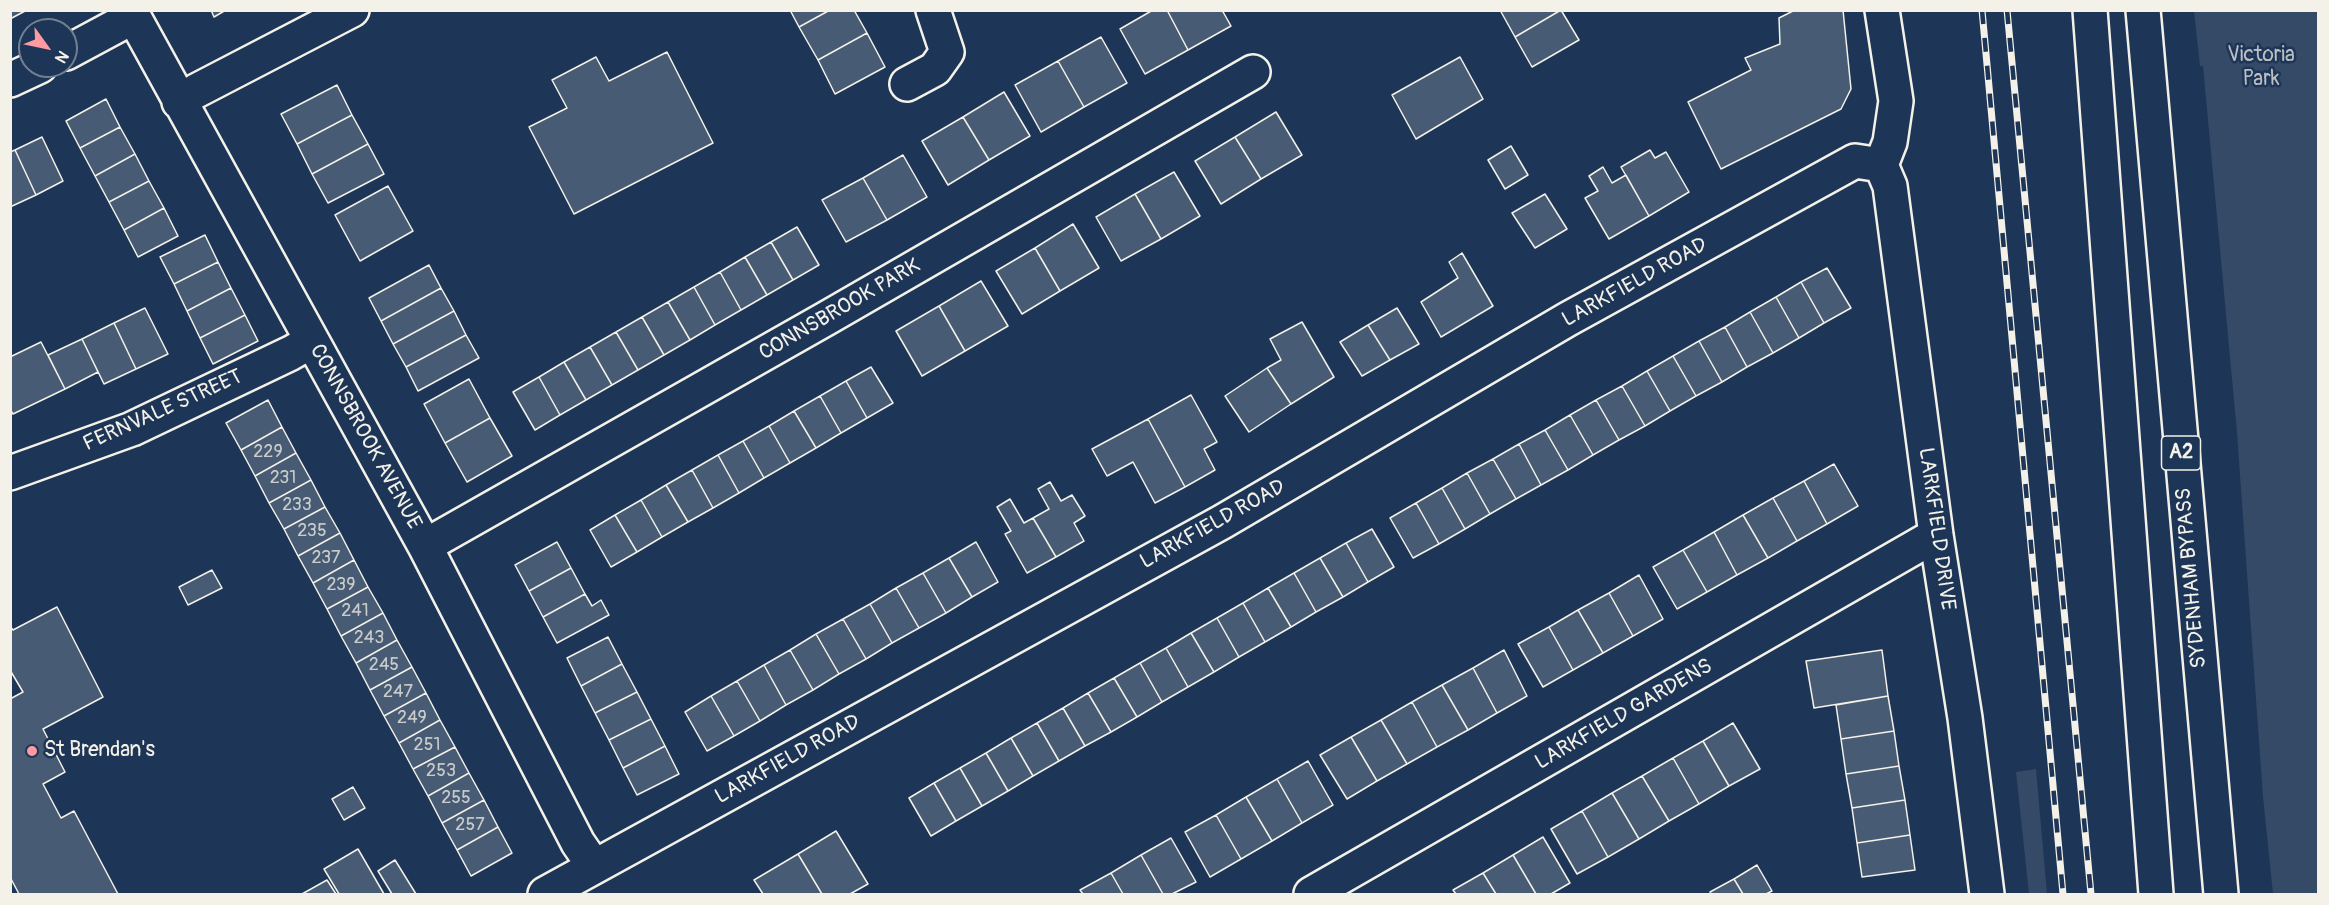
<!DOCTYPE html>
<style>
body{margin:0}
#map{position:relative;width:2329px;height:905px;overflow:hidden;background:#1d3557;font-family:Pangolin,sans-serif}
canvas{display:block}
.frame{position:absolute;inset:0;border:12px solid #f4f1e8;pointer-events:none}
.north{position:absolute;left:18px;top:18px;width:60px;height:60px;box-sizing:border-box;background:#1d3557;border:2px solid #738091;border-radius:50%;rotate:123deg;font-size:16px;font-weight:700;line-height:24px;text-align:center;color:#f4f1e8}
.north::after{content:'';display:block;margin:auto;width:21px;height:27px;background:#ff9aa2;clip-path:polygon(50% 0,100% 100%,50% 72%,0 100%)}
</style>
<div id="map">
<canvas width="2329" height="905"></canvas>
<div class="frame"></div>
<div class="north">N</div>
</div>
<script>
const ctx = document.querySelector('canvas').getContext('2d');
ctx.lineJoin = 'round';
function fill(path, color) { ctx.fillStyle = color; ctx.fill(path, 'evenodd'); }
const toPath = rows => new Path2D(rows.map(r => 'M' + r).join(''));
function trace(path, color, width, dash) { ctx.strokeStyle = color; ctx.lineWidth = width; ctx.lineCap = dash ? 'butt' : 'round'; ctx.setLineDash(dash || []); ctx.stroke(path); }
function label(font, color, halo, rows, align = 'center') {
  ctx.font = font + ' Pangolin,sans-serif'; ctx.lineWidth = 5; ctx.setLineDash([]); ctx.textBaseline = 'middle'; ctx.strokeStyle = halo; ctx.fillStyle = color; for (const [text, x, y, turn = 0] of rows) {
    ctx.save(); ctx.translate(x, y); ctx.rotate((+turn || 0) * Math.PI / 180); ctx.textAlign = isNaN(turn) ? turn : align; if (halo) ctx.strokeText(text, 0, 0); ctx.fillText(text, 0, 0); ctx.restore();
  }
}
const green = toPath([
 [2194,11,2318,11,2318,894,2273,894,2263,797,2237,433,2203,66,2200,66],
 [2036,769,2047,894,2029,894,2016,772]
]);
const building = toPath([
 [10,10,27,10,10,19,10,10],
 [211,10,226,10,214,17,211,10],
 [790,10,830,10,799,27,790,10],
 [830,10,854,10,867,33,818,60,799,27,830,10],
 [1153,10,1167,10,1188,50,1145,74,1120,29,1153,10],
 [1167,10,1222,10,1231,26,1188,50,1167,10],
 [1500,10,1561,10,1515,37,1500,10],
 [1561,10,1579,40,1532,67,1515,37,1561,10],
 [1795,10,1843,10,1851,89,1841,109,1721,169,1688,102,1751,70,1745,58,1780,44,1779,18,1795,10],
 [867,33,885,67,835,94,818,60,867,33],
 [1101,37,1127,83,1084,107,1058,61,1101,37],
 [667,52,713,143,574,214,529,127,567,108,552,80,596,57,609,81,667,52],
 [1460,57,1483,99,1416,139,1392,95,1460,57],
 [1058,61,1084,107,1041,132,1015,85,1058,61],
 [337,85,352,115,297,144,281,114,337,85],
 [1004,92,1030,136,989,160,963,117,1004,92],
 [106,99,120,127,80,148,66,121,106,99],
 [1276,112,1302,155,1261,179,1235,137,1276,112],
 [352,115,368,144,312,174,297,144,352,115],
 [963,117,989,160,948,185,922,141,963,117],
 [120,127,135,154,95,176,80,148,120,127],
 [42,137,63,181,36,195,15,150,42,137],
 [1235,137,1261,179,1221,204,1195,161,1235,137],
 [368,144,384,174,328,203,312,174,368,144],
 [1511,146,1528,175,1505,189,1488,160,1511,146],
 [15,150,36,195,10,207,10,152,15,150],
 [1650,150,1655,158,1666,152,1689,192,1649,216,1621,167,1650,150],
 [135,154,149,181,109,202,95,176,135,154],
 [903,155,927,197,887,220,863,178,903,155],
 [1603,167,1612,183,1626,175,1649,216,1609,239,1585,198,1598,191,1589,176,1603,167],
 [1174,172,1200,216,1161,239,1135,194,1174,172],
 [863,178,887,220,846,242,822,200,863,178],
 [149,181,164,208,124,230,109,202,149,181],
 [388,186,413,231,360,261,335,215,388,186],
 [1135,194,1161,239,1121,261,1096,217,1135,194],
 [1545,194,1567,229,1535,248,1512,213,1545,194],
 [164,208,178,236,138,257,124,230,164,208],
 [1073,224,1099,268,1060,291,1035,248,1073,224],
 [797,227,819,265,793,280,771,242,797,227],
 [205,235,218,262,174,284,160,257,205,235],
 [771,242,793,280,767,295,745,257,771,242],
 [1035,248,1060,291,1022,314,996,271,1035,248],
 [1462,253,1493,306,1441,337,1421,302,1458,278,1449,262,1462,253],
 [745,257,767,295,741,310,720,272,745,257],
 [218,262,231,288,187,311,174,284,218,262],
 [429,265,441,288,381,321,369,298,429,265],
 [1827,268,1851,308,1824,323,1801,282,1827,268],
 [720,272,741,310,715,325,694,287,720,272],
 [981,281,1008,326,965,351,939,306,981,281],
 [1801,282,1824,323,1799,338,1776,297,1801,282],
 [694,287,715,325,690,340,668,302,694,287],
 [231,288,245,315,200,338,187,311,231,288],
 [441,288,454,311,393,344,381,321,441,288],
 [1776,297,1799,338,1773,353,1750,312,1776,297],
 [668,302,690,340,664,355,642,317,668,302],
 [939,306,965,351,922,376,896,331,939,306],
 [145,308,168,354,136,369,114,323,145,308],
 [1397,308,1419,344,1390,360,1368,325,1397,308],
 [454,311,466,335,406,367,393,344,454,311],
 [1750,312,1773,353,1747,367,1725,327,1750,312],
 [245,315,258,341,213,364,200,338,245,315],
 [642,317,664,355,638,370,616,332,642,317],
 [1302,322,1334,377,1291,404,1267,368,1281,360,1270,339,1302,322],
 [114,323,136,369,104,384,82,339,114,323],
 [1368,325,1390,360,1362,376,1340,342,1368,325],
 [1725,327,1747,367,1722,382,1699,341,1725,327],
 [616,332,638,370,612,385,590,347,616,332],
 [466,335,479,358,418,391,406,367,466,335],
 [82,339,98,372,65,389,48,355,82,339],
 [1699,341,1722,382,1696,396,1673,356,1699,341],
 [41,342,65,389,13,414,10,409,10,357,41,342],
 [590,347,612,385,586,400,564,362,590,347],
 [1673,356,1696,396,1670,411,1647,371,1673,356],
 [564,362,586,400,560,415,539,377,564,362],
 [871,367,893,403,867,418,846,381,871,367],
 [1267,368,1291,404,1249,432,1225,396,1267,368],
 [1647,371,1670,411,1645,426,1622,386,1647,371],
 [539,377,560,415,535,430,513,392,539,377],
 [469,379,490,418,445,443,424,404,469,379],
 [846,381,867,418,841,433,820,396,846,381],
 [1622,386,1645,426,1619,440,1596,400,1622,386],
 [1191,395,1217,442,1204,449,1215,470,1185,487,1148,419,1191,395],
 [820,396,841,433,816,448,794,411,820,396],
 [268,400,282,427,241,450,226,423,268,400],
 [1596,400,1619,440,1593,455,1570,415,1596,400],
 [794,411,816,448,790,463,769,426,794,411],
 [1570,415,1593,455,1568,470,1545,430,1570,415],
 [490,418,512,456,467,482,445,443,490,418],
 [1148,419,1185,487,1155,503,1133,462,1107,476,1092,449,1148,419],
 [769,426,790,463,764,478,743,441,769,426],
 [282,427,296,453,255,476,241,450,282,427],
 [1545,430,1568,470,1541,485,1519,444,1545,430],
 [743,441,764,478,739,493,718,455,743,441],
 [1519,444,1541,485,1516,499,1493,459,1519,444],
 [296,453,311,480,269,503,255,476,296,453],
 [718,455,739,493,713,508,692,470,718,455],
 [1493,459,1516,499,1490,514,1467,473,1493,459],
 [1834,464,1858,506,1827,524,1804,481,1834,464],
 [692,470,713,508,688,522,666,485,692,470],
 [1467,473,1490,514,1465,529,1442,488,1467,473],
 [311,480,325,507,284,529,269,503,311,480],
 [1804,481,1827,524,1797,541,1773,498,1804,481],
 [1050,482,1061,501,1072,495,1085,516,1074,523,1084,541,1056,557,1033,518,1049,509,1038,489,1050,482],
 [666,485,688,522,662,537,641,500,666,485],
 [1442,488,1465,529,1439,544,1416,503,1442,488],
 [1773,498,1797,541,1768,558,1743,515,1773,498],
 [1010,499,1024,523,1033,518,1056,557,1027,573,1005,534,1011,531,997,507,1010,499],
 [641,500,662,537,637,552,615,515,641,500],
 [1416,503,1439,544,1413,558,1390,518,1416,503],
 [325,507,340,533,298,556,284,529,325,507],
 [615,515,637,552,611,567,590,530,615,515],
 [1743,515,1768,558,1737,575,1714,532,1743,515],
 [1372,529,1394,567,1368,582,1346,543,1372,529],
 [1714,532,1737,575,1707,592,1683,550,1714,532],
 [340,533,354,560,313,583,298,556,340,533],
 [557,542,571,568,529,591,515,565,557,542],
 [976,542,998,582,972,597,949,558,976,542],
 [1346,543,1368,582,1343,597,1320,558,1346,543],
 [1683,550,1707,592,1677,609,1653,567,1683,550],
 [949,558,972,597,946,613,923,573,949,558],
 [1320,558,1343,597,1316,612,1294,573,1320,558],
 [354,560,368,587,327,609,313,583,354,560],
 [571,568,585,594,543,617,529,591,571,568],
 [212,570,222,588,188,605,179,587,212,570],
 [923,573,946,613,919,628,896,588,923,573],
 [1294,573,1316,612,1291,627,1268,588,1294,573],
 [1639,575,1663,619,1633,636,1609,593,1639,575],
 [368,587,383,613,341,636,327,609,368,587],
 [896,588,919,628,892,643,870,604,896,588],
 [1268,588,1291,627,1265,642,1243,603,1268,588],
 [1609,593,1633,636,1603,653,1578,610,1609,593],
 [585,594,592,606,601,600,609,615,557,643,543,617,585,594],
 [1243,603,1265,642,1239,657,1217,618,1243,603],
 [870,604,892,643,866,659,843,619,870,604],
 [57,607,103,697,43,729,65,772,43,784,61,818,74,811,118,894,19,894,10,877,10,699,23,692,10,670,10,626,13,630,57,607],
 [1578,610,1603,653,1573,670,1549,627,1578,610],
 [383,613,397,640,356,663,341,636,383,613],
 [1217,618,1239,657,1214,672,1191,633,1217,618],
 [843,619,866,659,839,674,816,634,843,619],
 [1549,627,1573,670,1543,687,1518,644,1549,627],
 [1191,633,1214,672,1188,687,1166,648,1191,633],
 [816,634,839,674,813,690,790,650,816,634],
 [608,637,622,664,581,686,567,658,608,637],
 [397,640,412,667,370,690,356,663,397,640],
 [1166,648,1188,687,1162,702,1140,663,1166,648],
 [790,650,813,690,786,705,764,665,790,650],
 [1504,650,1527,696,1497,713,1473,668,1504,650],
 [1882,650,1888,696,1814,708,1806,661,1882,650],
 [1140,663,1162,702,1137,717,1114,678,1140,663],
 [622,664,637,692,595,713,581,686,622,664],
 [764,665,786,705,760,721,737,681,764,665],
 [412,667,426,693,384,716,370,690,412,667],
 [1473,668,1497,713,1468,730,1442,685,1473,668],
 [1114,678,1137,717,1111,732,1088,693,1114,678],
 [737,681,760,721,734,736,711,696,737,681],
 [1442,685,1468,730,1437,747,1412,702,1442,685],
 [637,692,651,719,609,740,595,713,637,692],
 [426,693,440,720,399,743,384,716,426,693],
 [1088,693,1111,732,1085,746,1063,708,1088,693],
 [711,696,734,736,707,751,685,712,711,696],
 [1888,696,1894,731,1841,739,1836,705,1888,696],
 [1412,702,1437,747,1407,764,1381,720,1412,702],
 [1063,708,1085,746,1059,761,1037,723,1063,708],
 [651,719,665,746,623,768,609,740,651,719],
 [440,720,455,747,413,769,399,743,440,720],
 [1381,720,1407,764,1377,781,1351,737,1381,720],
 [1037,723,1059,761,1033,776,1011,738,1037,723],
 [1733,723,1760,769,1729,786,1703,741,1733,723],
 [1894,731,1899,766,1846,774,1841,739,1894,731],
 [1351,737,1377,781,1347,799,1320,755,1351,737],
 [1011,738,1033,776,1008,791,986,753,1011,738],
 [1703,741,1729,786,1699,804,1673,758,1703,741],
 [665,746,679,774,637,795,623,768,665,746],
 [455,747,469,773,428,796,413,769,455,747],
 [986,753,1008,791,982,806,960,768,986,753],
 [1673,758,1699,804,1669,821,1642,776,1673,758],
 [1308,761,1333,805,1302,823,1277,779,1308,761],
 [1899,766,1905,800,1852,808,1846,774,1899,766],
 [960,768,982,806,956,821,934,783,960,768],
 [469,773,484,800,442,823,428,796,469,773],
 [1642,776,1669,821,1639,839,1612,793,1642,776],
 [1277,779,1302,823,1272,841,1246,797,1277,779],
 [934,783,956,821,931,836,909,798,934,783],
 [353,787,365,808,344,820,332,799,353,787],
 [1612,793,1639,839,1608,857,1582,811,1612,793],
 [1246,797,1272,841,1241,859,1216,815,1246,797],
 [484,800,498,827,457,850,442,823,484,800],
 [1905,800,1910,835,1857,843,1852,808,1905,800],
 [1582,811,1608,857,1577,874,1551,829,1582,811],
 [1216,815,1241,859,1210,877,1185,832,1216,815],
 [498,827,512,853,471,876,457,850,498,827],
 [836,831,868,884,850,894,822,894,798,854,836,831],
 [1910,835,1915,870,1862,877,1857,843,1910,835],
 [1543,837,1570,883,1551,894,1536,894,1513,855,1543,837],
 [1171,838,1196,882,1172,894,1163,894,1141,855,1171,838],
 [358,849,384,894,339,894,324,869,358,849],
 [798,854,822,894,763,894,754,880,798,854],
 [1141,855,1163,894,1123,894,1111,873,1141,855],
 [1513,855,1536,894,1496,894,1483,873,1513,855],
 [395,860,416,894,392,894,378,871,395,860],
 [1757,865,1772,891,1766,894,1743,894,1734,879,1757,865],
 [1111,873,1123,894,1083,894,1080,890,1111,873],
 [1483,873,1496,894,1456,894,1453,890,1483,873],
 [1734,879,1743,894,1711,894,1710,892,1734,879],
 [327,880,336,894,302,894,327,880]
]);
const minor = toPath([
 [130,10,425,546,578,843,594,866],
 [66,53,133,17],
 [10,80,40,66],
 [907,84,935,69,947,52,933,10],
 [179,102,196,91,352,10],
 [1881,165,1890,186,1936,535,1965,718,1987,894],
 [1881,165,1890,142,1896,101,1882,10],
 [10,473,132,429,291,353,312,341],
 [425,546,827,318,1253,72],
 [545,894,1222,522,1568,319,1855,161,1881,165],
 [1311,894,1936,535]
]);
const highway = toPath([
 [2090,10,2156,894],
 [2143,10,2221,894]
]);
const rail = toPath([
 [1982,10,2063,894],
 [2007,10,2091,894]
]);
const markers = [
 [32,751,6,"#ff9aa2"]
];
const numberNames = [
 ["229",268,452],
 ["231",283,478],
 ["233",297,505],
 ["235",312,531],
 ["237",326,558],
 ["239",341,585],
 ["241",355,611],
 ["243",369,638],
 ["245",384,665],
 ["247",398,692],
 ["249",412,718],
 ["251",427,745],
 ["253",441,771],
 ["255",456,798],
 ["257",470,825]
];
const shields = [
 [2181,453,39]
];
const shieldNames = [
 ["A2",2181,453]
];
const parkNames = [
 ["Victoria",2261,56],
 ["Park",2261,80]
];
const streetNames = [
 ["LARKFIELD ROAD",1635,283,-29],
 ["CONNSBROOK PARK",840,310,-30],
 ["FERNVALE STREET",163,411,-24],
 ["CONNSBROOK AVENUE",365,437,61],
 ["LARKFIELD ROAD",1213,525,-29],
 ["LARKFIELD DRIVE",1936,529,82],
 ["SYDENHAM BYPASS",2192,578,-95],
 ["LARKFIELD GARDENS",1624,715,-30],
 ["LARKFIELD ROAD",788,760,-29]
];
const poiNames = [
 ["St Brendan's",44,751]
];
fill(green, '#354a67');
fill(building, '#485b74');
trace(building, '#f4f1e8', 1.5);
trace(minor, '#f4f1e8', 38);
trace(highway, '#f4f1e8', 38);
trace(minor, '#1d3557', 33);
trace(highway, '#1d3557', 33);
trace(rail, '#f4f1e8', 7);
trace(rail, '#1d3557', 4.5, [14]);
for (const [x, y, r, color] of markers) { const dot = new Path2D(); dot.arc(x, y, r, 0, 2 * Math.PI); ctx.fillStyle = color; ctx.fill(dot); trace(dot, '#1d3557', 2); }
label('18px', '#c9cccb', null, numberNames);
for (const [x, y, w] of shields) { const box = new Path2D(); box.roundRect(x - w / 2, y - 17, w, 34, 4.5); ctx.fillStyle = '#1d3557'; ctx.fill(box); trace(box, '#f4f1e8', 1.5); }
label('bold 20px', '#f4f1e8', null, shieldNames);
label('21px', '#bbbfc1', '#1d3557', parkNames);
label('21px', '#f4f1e8', '#1d3557', streetNames);
label('21px', '#f4f1e8', '#1d3557', poiNames, 'left');
</script>
